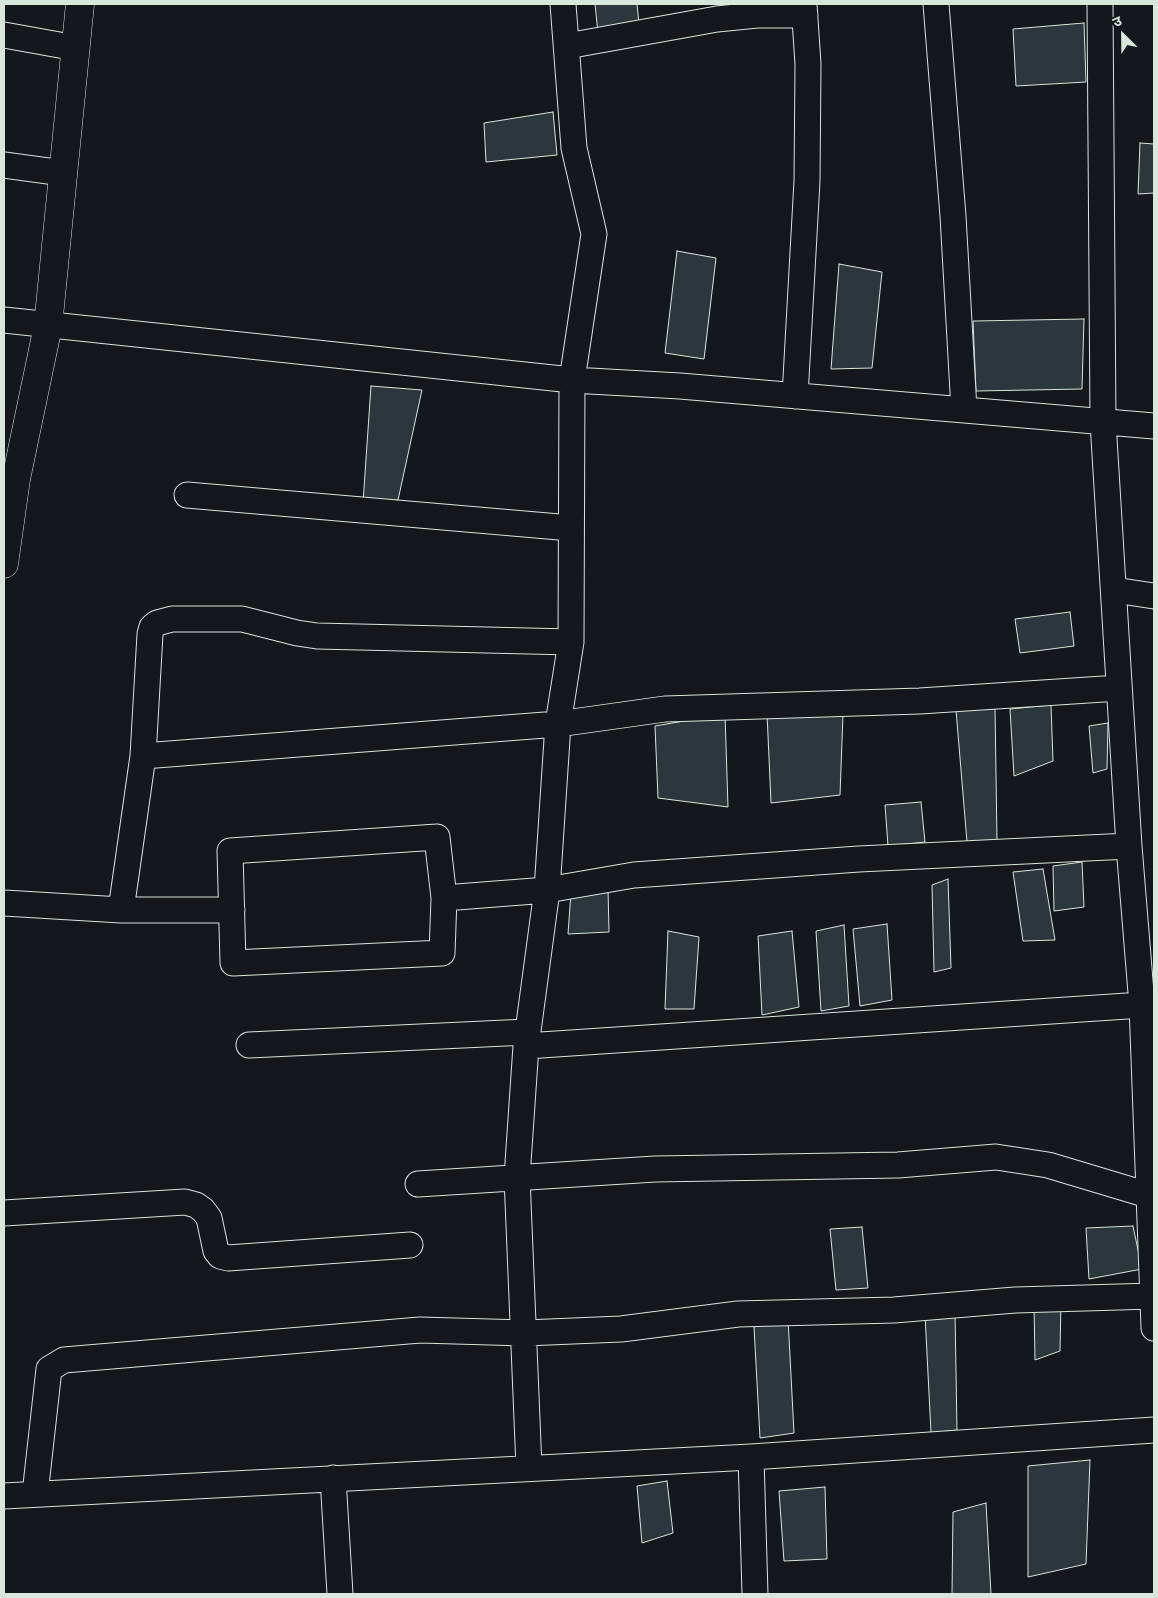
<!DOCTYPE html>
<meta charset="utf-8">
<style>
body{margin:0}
#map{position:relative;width:1158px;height:1598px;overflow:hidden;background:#14181c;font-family:"Archivo Narrow","Noto Sans Devanagari",sans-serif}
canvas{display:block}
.frame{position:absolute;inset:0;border:5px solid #d8e6dc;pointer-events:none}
.north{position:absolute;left:1098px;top:10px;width:50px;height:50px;-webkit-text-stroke:4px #14181c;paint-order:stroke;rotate:337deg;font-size:14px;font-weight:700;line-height:20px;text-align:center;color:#d8e6dc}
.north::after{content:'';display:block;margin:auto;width:18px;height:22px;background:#d8e6dc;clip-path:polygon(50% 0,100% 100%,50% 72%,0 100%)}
</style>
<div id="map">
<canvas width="1158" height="1598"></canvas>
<div class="frame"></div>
<div class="north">उ</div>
</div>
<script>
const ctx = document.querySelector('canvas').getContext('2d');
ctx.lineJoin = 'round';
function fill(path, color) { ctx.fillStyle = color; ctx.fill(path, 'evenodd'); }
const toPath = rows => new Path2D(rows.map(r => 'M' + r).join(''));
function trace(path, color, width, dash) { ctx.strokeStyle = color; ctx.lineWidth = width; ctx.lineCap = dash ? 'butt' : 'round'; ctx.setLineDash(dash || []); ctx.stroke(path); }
const building = toPath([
 [595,4,637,4,639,24,598,33,595,4],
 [1084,23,1086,82,1016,86,1013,29,1084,23],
 [553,112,557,155,486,162,484,123,553,112],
 [1140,143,1154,144,1154,193,1138,194,1140,143],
 [677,251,716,258,704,359,665,353,677,251],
 [839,264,882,272,872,368,831,369,839,264],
 [1084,319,1082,389,976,391,973,321,1084,319],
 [371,386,422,390,398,500,363,503,371,386],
 [1070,612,1074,646,1020,653,1015,619,1070,612],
 [1051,705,1053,761,1014,776,1010,709,1051,705],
 [995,706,997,842,967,842,956,710,995,706],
 [767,713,843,714,840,795,771,803,767,713],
 [725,714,728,807,658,798,655,726,725,714],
 [1108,723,1107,769,1093,773,1089,726,1108,723],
 [921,802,925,842,888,846,885,805,921,802],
 [1082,862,1084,907,1054,911,1053,866,1082,862],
 [1043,869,1055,940,1023,941,1013,872,1043,869],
 [948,879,951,968,934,972,932,885,948,879],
 [608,888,609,932,568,934,571,892,608,888],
 [887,924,892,1000,860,1006,853,929,887,924],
 [844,925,849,1006,821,1011,816,931,844,925],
 [668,931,699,937,694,1009,665,1009,668,931],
 [792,931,799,1007,762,1015,758,936,792,931],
 [1133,1226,1142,1269,1089,1279,1086,1228,1133,1226],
 [862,1227,868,1288,836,1290,830,1229,862,1227],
 [1061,1301,1060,1351,1035,1360,1034,1305,1061,1301],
 [955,1312,957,1430,931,1433,925,1314,955,1312],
 [788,1318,794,1433,760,1438,754,1327,788,1318],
 [1090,1460,1086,1564,1028,1577,1028,1466,1090,1460],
 [667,1481,673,1533,642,1543,637,1486,667,1481],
 [825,1487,827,1559,784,1561,779,1491,825,1487],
 [986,1503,991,1594,952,1594,953,1512,986,1503]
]);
const minor = toPath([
 [936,4,953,216,964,410],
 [1100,4,1103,422,1129,846,1142,1005,1154,1328],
 [4,35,76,48],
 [567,46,717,19,757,15,805,15],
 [4,165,63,173],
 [4,320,572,380,680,386,1154,426],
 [795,396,807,181,808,64,804,4],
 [187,495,571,528],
 [1114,590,1154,596],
 [143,756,558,724,665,709,920,701,1119,688],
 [437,837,444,898,442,953,233,963,230,851,437,837],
 [444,898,547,890,634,875,859,859,1129,846],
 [4,903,121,910,232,910],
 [121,910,143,756,150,634,152,627,157,623,172,619,242,619,297,633,317,636,571,642],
 [249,1045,527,1032],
 [526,1046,1142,1005],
 [418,1184,655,1169,898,1165,996,1157,1048,1165,1148,1195,1154,1194],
 [4,1213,185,1202,196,1205,203,1210,209,1218,216,1251,220,1256,228,1258,410,1245],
 [751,1457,755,1594],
 [529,1468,517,1177,526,1046,547,890,558,724,571,642,572,380,594,234,574,148,563,4],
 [333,1478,340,1594],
 [35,1494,49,1369,64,1360,420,1330,525,1333,621,1329,738,1314,894,1310,1015,1300,1154,1296],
 [4,1496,751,1457,1154,1430]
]);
const tertiary = toPath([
 [4,564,16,479,48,326,80,4]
]);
fill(building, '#2c363c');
trace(building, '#d8e6dc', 1);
trace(minor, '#d8e6dc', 27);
trace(tertiary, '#d8e6dc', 29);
trace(minor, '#14181c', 25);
trace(tertiary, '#14181c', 28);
</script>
